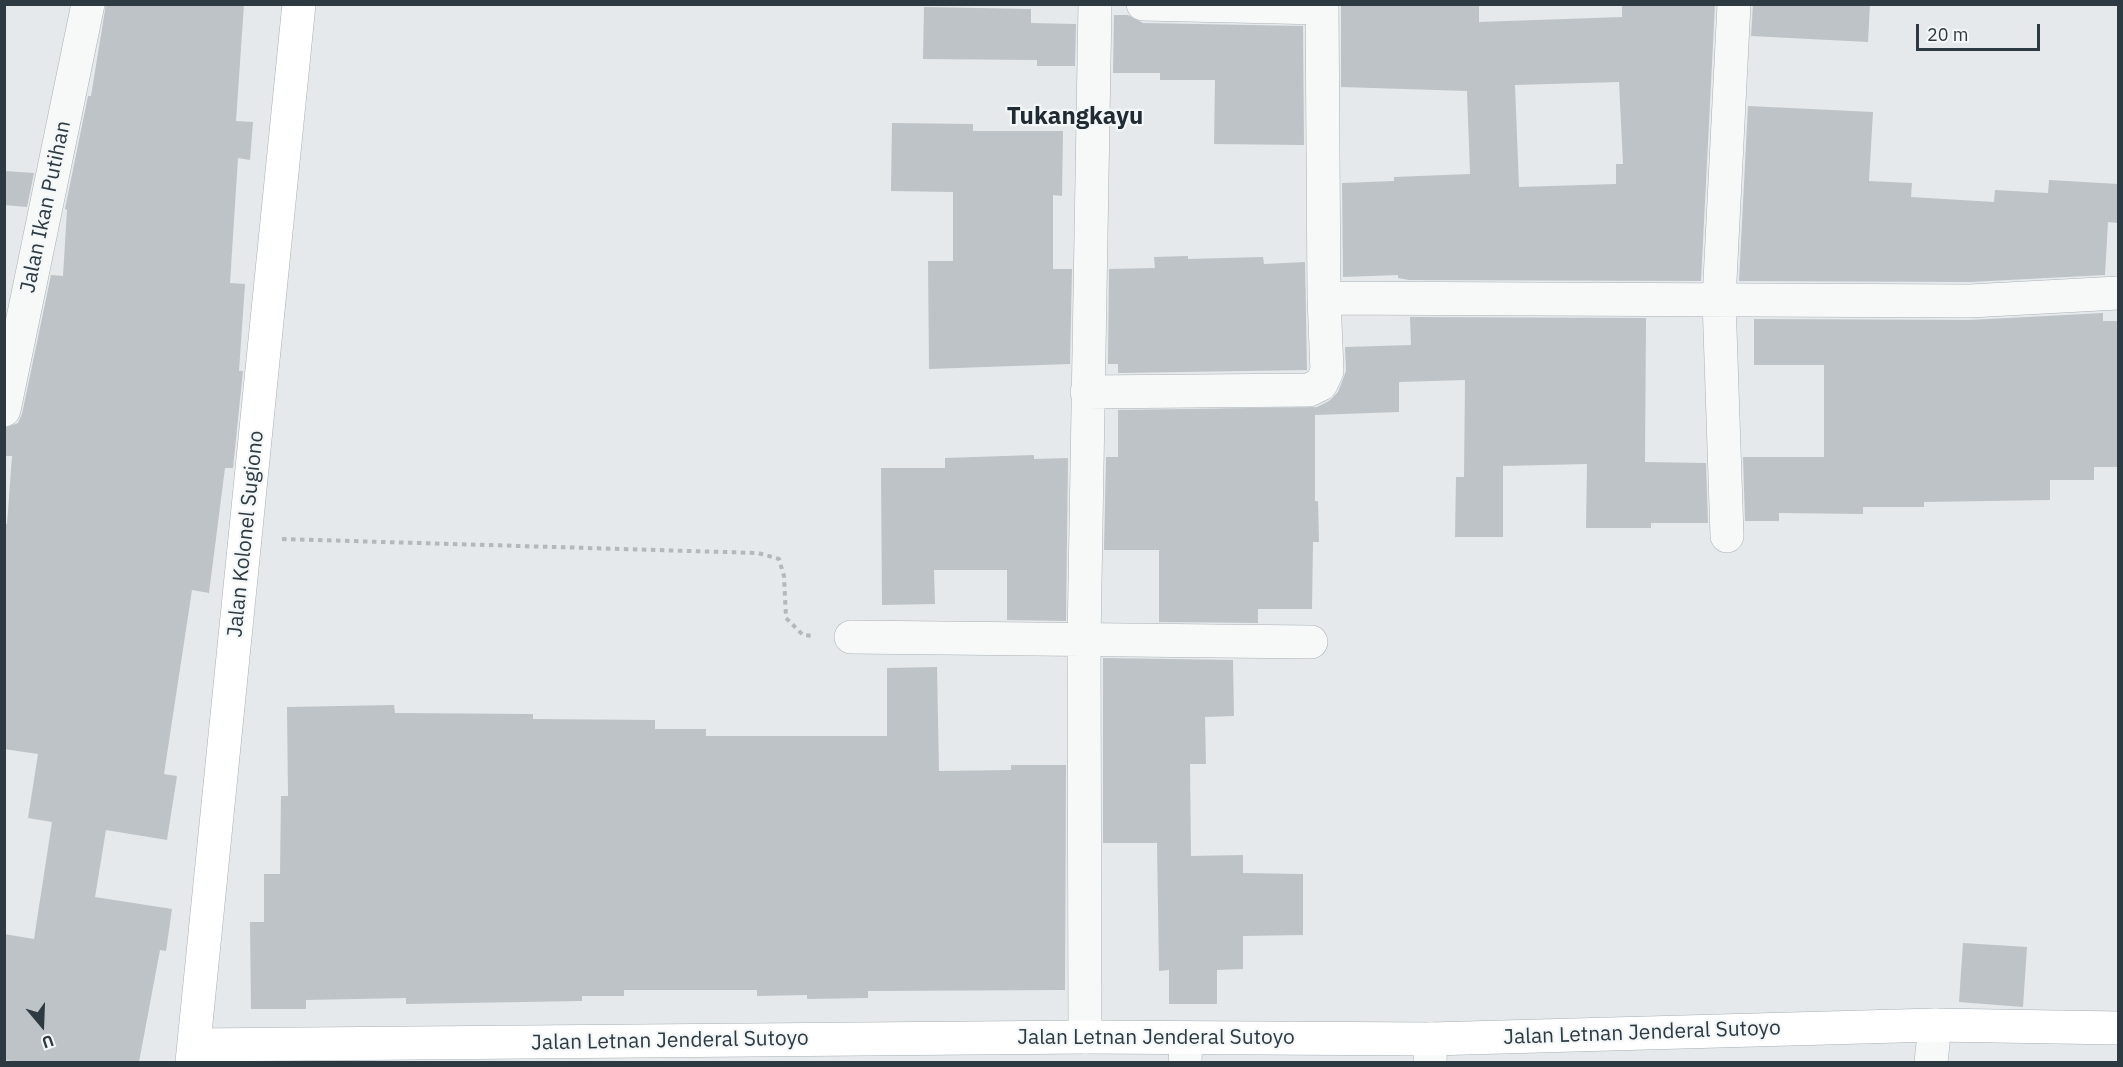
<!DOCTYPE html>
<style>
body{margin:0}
#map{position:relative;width:2123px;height:1067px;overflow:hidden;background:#e5e9eb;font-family:"IBM Plex Sans",sans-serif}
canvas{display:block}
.frame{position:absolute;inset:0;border:6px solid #2e3a42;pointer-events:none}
.north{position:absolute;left:12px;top:995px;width:60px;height:60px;-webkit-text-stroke:4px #f4f7f8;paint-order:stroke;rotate:161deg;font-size:16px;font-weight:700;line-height:24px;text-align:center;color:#2e3a42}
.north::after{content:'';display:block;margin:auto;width:21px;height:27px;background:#2e3a42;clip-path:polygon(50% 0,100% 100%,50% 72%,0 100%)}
.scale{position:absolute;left:1916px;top:24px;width:124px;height:27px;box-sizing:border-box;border:3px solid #2e3a42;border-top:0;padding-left:8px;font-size:18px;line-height:21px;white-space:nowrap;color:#2e3a42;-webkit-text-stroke:4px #f4f7f8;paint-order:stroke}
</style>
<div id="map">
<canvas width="2123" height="1067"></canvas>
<div class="frame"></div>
<div class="north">U</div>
<div class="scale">20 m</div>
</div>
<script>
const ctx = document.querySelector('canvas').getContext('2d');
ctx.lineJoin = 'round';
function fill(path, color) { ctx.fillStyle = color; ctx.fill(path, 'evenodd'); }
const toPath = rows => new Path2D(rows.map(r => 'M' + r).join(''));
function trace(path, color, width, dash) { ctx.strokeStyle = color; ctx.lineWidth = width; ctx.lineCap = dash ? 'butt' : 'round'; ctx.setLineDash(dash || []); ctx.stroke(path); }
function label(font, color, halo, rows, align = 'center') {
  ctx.font = font + ' "IBM Plex Sans",sans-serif'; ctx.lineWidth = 4.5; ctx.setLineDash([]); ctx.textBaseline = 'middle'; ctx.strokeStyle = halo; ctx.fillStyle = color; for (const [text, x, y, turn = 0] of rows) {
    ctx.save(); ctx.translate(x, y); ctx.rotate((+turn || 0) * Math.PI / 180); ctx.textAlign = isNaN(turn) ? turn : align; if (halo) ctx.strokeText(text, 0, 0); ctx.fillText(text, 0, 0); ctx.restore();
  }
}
const building = toPath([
 [106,4,244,4,236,121,253,122,250,160,238,158,230,283,245,284,239,371,243,371,233,468,225,468,209,593,192,590,164,774,177,776,167,840,106,830,95,897,172,909,166,951,160,950,139,1062,20,1062,4,1060,4,934,34,939,52,822,28,818,38,754,4,749,4,524,7,524,12,456,4,456,4,428,18,423,22,414,51,275,63,276,67,210,65,209,88,96,91,96],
 [1341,4,1479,4,1479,22,1622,17,1622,4,1715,4,1701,281,1409,280,1398,278,1398,275,1343,277,1342,183,1394,181,1394,177,1470,174,1467,91,1341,87],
 [1619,82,1623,164,1616,164,1616,184,1519,187,1515,85],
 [1753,4,1870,4,1868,42,1751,36],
 [924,7,1031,9,1031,23,1076,24,1075,66,1037,66,1037,60,923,59],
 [1114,15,1128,15,1143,23,1303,26,1304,145,1214,144,1215,80,1160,80,1160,73,1113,73],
 [1748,106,1873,112,1869,181,1912,183,1911,197,1994,202,1995,190,2048,193,2049,180,2118,184,2118,223,2108,222,2105,275,1970,282,1739,281],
 [892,123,973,124,973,131,1063,131,1062,196,1053,195,1053,269,1072,269,1070,364,929,369,928,261,953,261,953,192,891,191],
 [4,171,34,173,27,207,4,205],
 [1188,256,1188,259,1263,257,1264,264,1305,262,1307,370,1118,373,1118,364,1108,364,1109,269,1155,268,1154,257],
 [2103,313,2103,321,2118,321,2118,467,2094,467,2094,480,2050,480,2050,500,1924,502,1924,507,1863,507,1863,514,1779,513,1779,521,1745,521,1743,457,1824,457,1824,365,1754,365,1754,319,1970,320],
 [1410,317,1646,318,1645,462,1706,463,1708,523,1651,523,1651,528,1586,528,1587,464,1503,466,1503,537,1455,537,1456,477,1464,477,1465,380,1399,382,1399,412,1315,415,1315,501,1318,501,1319,542,1313,542,1312,609,1258,609,1258,623,1159,622,1159,550,1104,550,1106,457,1118,457,1118,410,1317,407,1329,401,1338,392,1346,371,1345,347,1411,345],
 [1034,455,1034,459,1068,458,1066,621,1007,620,1007,570,934,570,935,604,882,605,881,468,945,468,945,458],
 [1103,658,1233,660,1234,716,1205,717,1206,764,1190,764,1191,856,1243,855,1243,873,1303,874,1303,935,1243,936,1243,969,1217,970,1217,1004,1169,1004,1169,970,1159,971,1157,843,1103,843],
 [937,667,939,771,1011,770,1011,765,1066,765,1065,990,868,991,868,998,807,999,807,995,757,996,757,990,624,990,624,996,582,996,582,1001,406,1004,406,998,306,1000,306,1009,251,1009,250,922,264,922,264,874,280,874,281,796,288,796,287,707,394,705,395,713,533,714,533,719,655,720,655,729,706,729,706,736,887,736,887,668],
 [1963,943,2027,947,2023,1007,1959,1002]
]);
const path = toPath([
 [282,539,758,553,779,559,784,576,786,618,803,635,814,636]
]);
const minor = toPath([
 [1143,4,1322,8],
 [1324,298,1970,301,2118,293],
 [1087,392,1309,390,1321,384,1327,371,1324,298,1322,4],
 [4,410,88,4],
 [1727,536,1719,300,1734,4],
 [851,637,1311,642],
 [1085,1037,1084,641,1095,4],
 [1185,1062,1186,1039],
 [1430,1062,1431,1039],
 [1931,1062,1935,1025]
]);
const major = toPath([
 [194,1045,1085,1037,1431,1039,1935,1025,2118,1028],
 [192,1062,299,4]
]);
const streetNames = [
 ["Jalan Ikan Putihan",46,207,-78],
 ["Jalan Kolonel Sugiono",246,534,-84],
 ["Jalan Letnan Jenderal Sutoyo",1642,1033,-2],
 ["Jalan Letnan Jenderal Sutoyo",1156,1038],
 ["Jalan Letnan Jenderal Sutoyo",670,1041,-1]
];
const quarterNames = [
 ["Tukangkayu",1075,117]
];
fill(building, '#bdc3c7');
trace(minor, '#aab1b5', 34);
trace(major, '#a5b0b5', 34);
trace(path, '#b3b8bb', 4, [4.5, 4.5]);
trace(minor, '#f7f9f9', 33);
trace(major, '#fff', 33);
label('21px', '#2e3a42', '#f4f7f8', streetNames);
label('bold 24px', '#202b33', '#f4f7f8', quarterNames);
</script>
